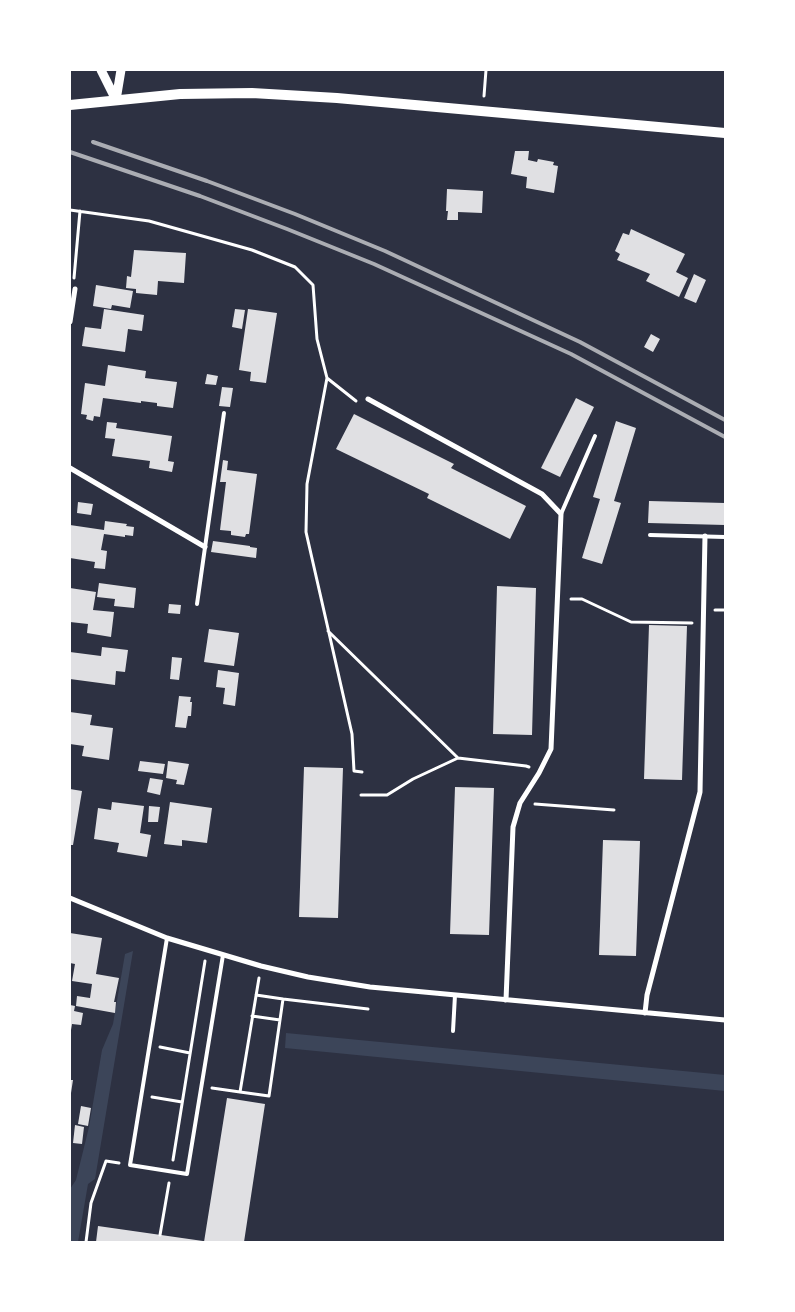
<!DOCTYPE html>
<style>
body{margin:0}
#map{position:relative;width:795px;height:1312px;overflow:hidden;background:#2d3142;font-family:"PT Sans Narrow",sans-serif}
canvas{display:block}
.frame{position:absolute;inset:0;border:71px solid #fff;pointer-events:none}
</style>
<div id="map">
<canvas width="795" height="1312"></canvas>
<div class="frame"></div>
</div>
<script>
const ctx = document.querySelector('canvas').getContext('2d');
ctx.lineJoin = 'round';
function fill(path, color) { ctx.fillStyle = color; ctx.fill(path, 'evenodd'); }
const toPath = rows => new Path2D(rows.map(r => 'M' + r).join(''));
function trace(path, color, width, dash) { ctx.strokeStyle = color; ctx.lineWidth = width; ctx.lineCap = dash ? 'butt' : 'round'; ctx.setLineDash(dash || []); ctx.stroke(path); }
const green = toPath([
 [133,951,95,1179,88,1184,78,1242,70,1242,70,1189,76,1180,89,1127,102,1050,113,1024,125,954],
 [286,1033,725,1075,725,1091,285,1048]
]);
const building = toPath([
 [515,151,529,151,528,160,537,162,538,159,554,162,553,165,558,166,554,193,526,188,527,177,511,174],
 [447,189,483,191,482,213,458,212,458,220,447,220,448,211,446,211],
 [631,229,685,254,676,272,688,278,679,297,646,281,650,274,617,260,620,254,615,251,623,233,629,235],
 [134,250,186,253,184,283,158,281,157,295,136,293,136,289,126,288,127,276,131,277],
 [694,274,706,280,696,303,684,298],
 [96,285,133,291,130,308,112,305,111,309,93,306],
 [104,309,144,315,142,331,128,329,125,352,82,346,85,327,101,329],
 [235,309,245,310,242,329,232,327],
 [248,309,277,313,266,383,250,381,251,372,239,370],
 [651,334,660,339,653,352,644,347],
 [108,365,146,371,145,378,177,382,173,408,157,406,157,403,141,401,141,403,103,398,100,417,94,416,93,421,86,419,87,415,81,414,85,383,105,386],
 [207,374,218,376,216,385,205,384],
 [222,387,233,388,230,407,219,406],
 [576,398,594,407,560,477,541,468],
 [354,414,454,464,451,468,526,506,510,539,427,498,429,494,336,449],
 [616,421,636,428,614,501,621,503,602,564,582,558,600,499,593,497],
 [107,422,117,423,116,428,172,436,168,461,174,462,172,472,149,468,150,461,112,456,115,439,105,438],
 [223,460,228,461,227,470,257,474,249,534,246,534,245,537,231,535,231,531,220,530,226,482,220,482],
 [649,501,725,503,725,525,648,523],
 [78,502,93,504,91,515,77,513],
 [105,521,127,524,126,526,134,527,133,536,125,535,125,537,104,534,101,550,107,551,105,569,94,568,95,562,70,558,70,525,104,530],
 [213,541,250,546,250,547,257,548,256,558,211,552],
 [99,583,136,588,134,608,114,606,115,599,97,597],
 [497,586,536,588,532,735,493,734],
 [70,588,96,592,93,610,114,612,111,637,87,633,88,624,70,622],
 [169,604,181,605,180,614,168,613],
 [649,625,687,626,682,780,644,779],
 [209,629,239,633,234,666,204,662],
 [102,647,128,650,125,672,116,671,115,685,70,679,70,652,101,656],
 [172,657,182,658,179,680,170,679],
 [218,670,239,673,235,706,223,704,225,688,216,687],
 [179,696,191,697,190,702,192,702,191,716,188,716,186,728,175,727],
 [70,712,92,715,90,725,113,728,109,760,82,756,84,746,70,744],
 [140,761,165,764,163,774,138,771],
 [168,761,189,764,184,785,176,784,177,780,166,778],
 [304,767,343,768,338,918,299,917],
 [150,778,163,780,160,795,147,792],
 [455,787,494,788,489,935,450,934],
 [70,789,82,791,73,845,70,845],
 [112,802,144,806,140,833,151,835,147,857,117,852,119,843,94,839,98,808,111,810],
 [170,802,212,808,207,843,182,840,182,846,164,844],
 [149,806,160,807,158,822,148,822],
 [603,840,640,841,636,956,599,955],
 [70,933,102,938,96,974,119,978,114,1002,116,1002,115,1013,76,1006,77,996,90,998,92,984,72,981,75,964,70,963],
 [70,1005,75,1006,74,1011,83,1013,81,1025,72,1024,71,1030],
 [70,1080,73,1080,71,1093,70,1093],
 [227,1098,265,1104,244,1242,204,1242],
 [81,1106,91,1108,88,1126,78,1124],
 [75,1125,84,1127,82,1144,73,1143],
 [98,1226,203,1241,203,1242,96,1242]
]);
const path = toPath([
 [484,96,486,70],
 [70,210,149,221,252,250,295,267,313,285,317,339,327,378,307,484,306,532,352,734,354,771,362,772],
 [74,278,80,211],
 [327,378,356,401],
 [571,599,582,599,631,622,692,623],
 [715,610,725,610],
 [328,631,458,758,526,766,529,767],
 [361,795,387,795,413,779,458,758],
 [535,804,614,810],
 [283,999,368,1009],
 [252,1016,280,1020],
 [160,1047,190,1053],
 [212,1088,240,1092,259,978],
 [240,1092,269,1096,283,999,256,995],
 [152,1097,182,1102],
 [173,1160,205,961],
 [160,1235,169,1183],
 [86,1242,91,1203,106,1161,119,1163]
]);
const service = toPath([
 [561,514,595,436],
 [650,535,725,537],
 [197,604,224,413],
 [167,938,130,1165,187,1174,223,955],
 [453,1031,455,995]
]);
const minor = toPath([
 [70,322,75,289],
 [368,399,542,494,561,514,551,749,539,773,520,803,513,827,506,1000],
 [70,468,205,547],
 [70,898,167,938,261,966,308,977,370,987,725,1020],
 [645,1013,647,995,700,792,705,536]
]);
const tertiary = toPath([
 [101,70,116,100],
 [116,100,121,70]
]);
const secondary = toPath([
 [70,105,180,94,252,93,337,98,725,133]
]);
const rail = toPath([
 [93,142,207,181,295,214,385,251,580,342,725,420],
 [70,152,200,196,287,229,374,264,571,354,725,437]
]);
fill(green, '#3c4559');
fill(building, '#e0e0e3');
trace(path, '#fff', 3);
trace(service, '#fff', 4);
trace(minor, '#fff', 5);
trace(tertiary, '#fff', 9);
trace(secondary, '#fff', 10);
trace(rail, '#abadb3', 4);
</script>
